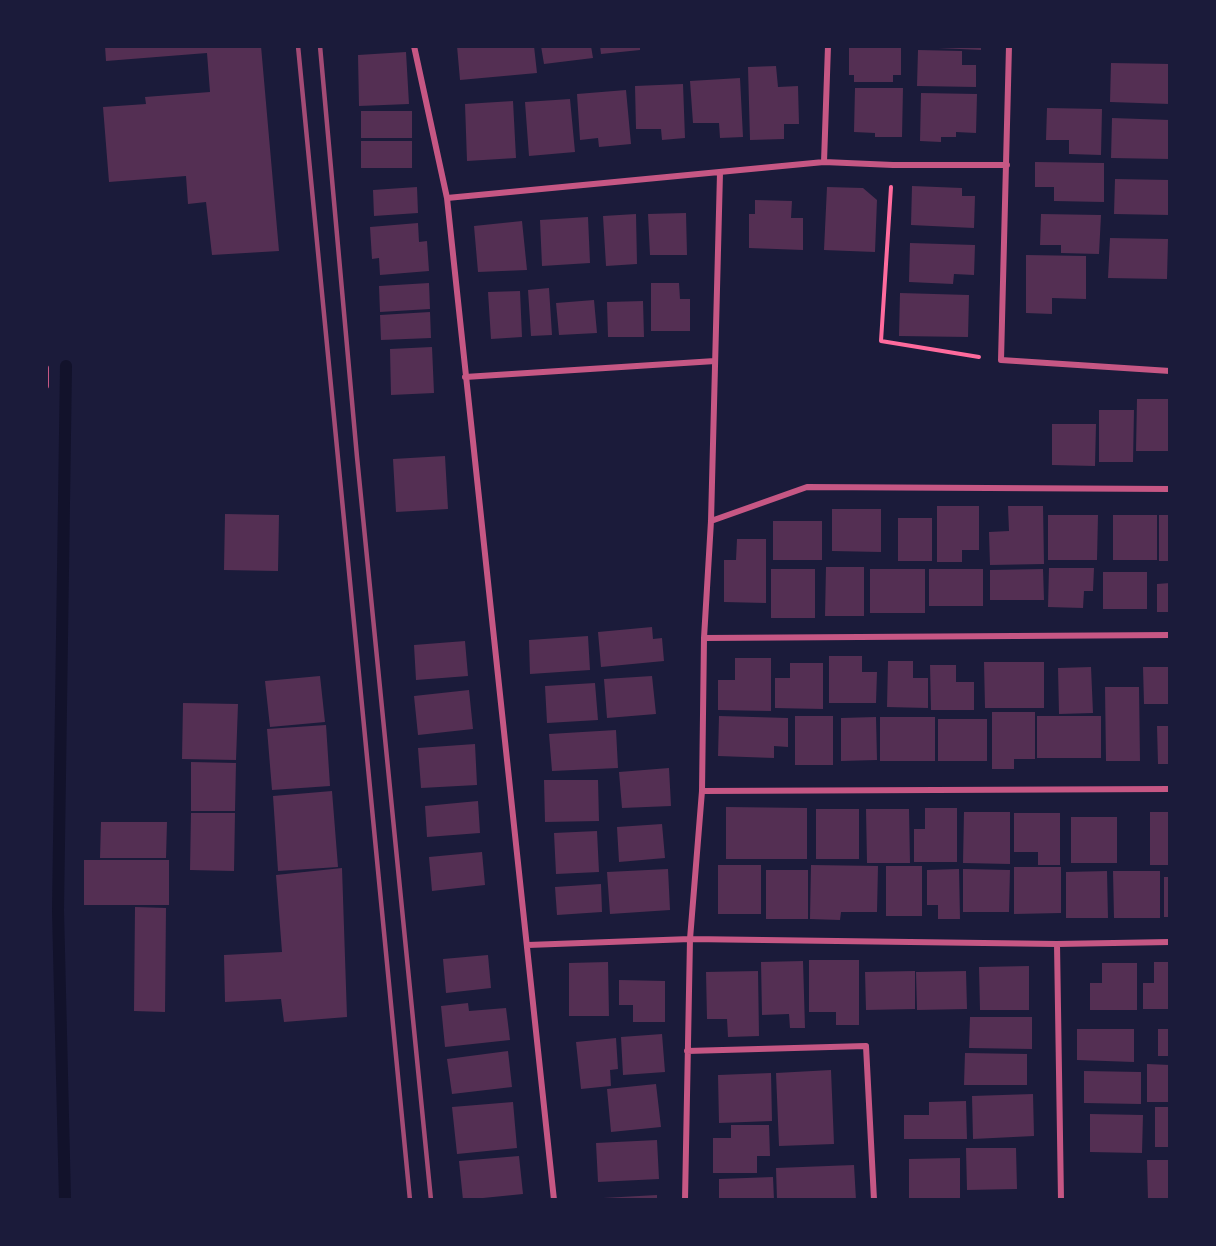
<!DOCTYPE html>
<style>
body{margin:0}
#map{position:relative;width:1216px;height:1246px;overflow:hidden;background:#1b1b3a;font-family:"Work Sans",sans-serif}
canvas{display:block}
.frame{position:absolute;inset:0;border:48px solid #1b1b3a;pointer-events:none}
</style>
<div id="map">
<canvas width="1216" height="1246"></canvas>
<div class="frame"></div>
</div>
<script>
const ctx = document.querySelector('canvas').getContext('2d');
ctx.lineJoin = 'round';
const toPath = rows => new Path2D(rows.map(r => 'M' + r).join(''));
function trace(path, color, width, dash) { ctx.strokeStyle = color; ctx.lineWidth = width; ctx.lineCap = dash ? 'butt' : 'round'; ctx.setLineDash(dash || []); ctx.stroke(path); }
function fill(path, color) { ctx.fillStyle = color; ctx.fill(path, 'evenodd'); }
const stream = toPath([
 [65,1200,58,910,66,366]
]);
const building = toPath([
 [105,46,261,46,279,251,212,255,206,202,188,204,186,176,109,182,103,107,146,104,145,97,210,92,207,53,106,61],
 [457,46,534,46,537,73,460,80],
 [541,46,591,46,593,58,544,64],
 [600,46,640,46,640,50,601,54],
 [849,46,901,46,901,75,893,75,893,82,854,82,854,75,849,75],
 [939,46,981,46,981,50,938,48],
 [918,50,962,51,962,65,976,65,976,87,917,86],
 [406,52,409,104,359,106,358,55],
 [1111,63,1170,64,1170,104,1110,102],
 [776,66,778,87,798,86,799,124,784,124,784,139,750,140,748,67],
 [740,78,743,137,720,138,719,123,693,123,690,81],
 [683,84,685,138,662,140,661,129,636,129,635,86],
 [855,88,903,88,902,137,875,137,875,133,854,132],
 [626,90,631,144,599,147,598,138,580,140,577,94],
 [921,93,977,94,976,133,956,132,956,137,941,137,941,142,920,141],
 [570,99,575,152,529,156,525,102],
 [513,101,516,158,467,161,465,104],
 [1047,108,1102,109,1101,155,1069,154,1069,140,1046,140],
 [361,111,412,111,412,138,361,138],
 [1112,118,1170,120,1170,159,1111,158],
 [361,141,412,141,412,168,361,168],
 [1035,162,1104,163,1104,202,1054,201,1054,187,1035,187],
 [1115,179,1170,180,1170,215,1114,214],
 [912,186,962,188,962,196,975,196,974,228,911,225],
 [417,187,418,213,374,216,373,190],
 [827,187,863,188,877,200,875,252,824,250],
 [755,200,792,201,791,218,803,218,803,250,749,248,749,214,755,214],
 [686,213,687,255,650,255,648,214],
 [636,214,637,264,606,266,603,216],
 [1041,214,1101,215,1099,254,1061,253,1061,245,1040,245],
 [588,217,590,263,542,266,540,220],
 [522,221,527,270,478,272,474,226],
 [418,223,419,242,427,241,429,271,380,275,379,258,372,259,370,227],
 [1110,238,1168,239,1167,279,1108,278],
 [910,243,975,245,974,275,954,274,953,284,909,282],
 [1026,255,1086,256,1086,299,1052,298,1052,314,1026,313],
 [429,283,430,309,380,312,379,286],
 [651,283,679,283,680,299,690,299,690,331,651,331],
 [549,288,552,335,531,336,528,290],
 [520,291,522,337,491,339,488,292],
 [900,293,969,295,968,337,899,336],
 [594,300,597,333,559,335,556,303],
 [643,301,644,337,608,337,607,302],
 [430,312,431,338,381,340,380,315],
 [432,347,434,393,391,395,390,349],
 [1137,399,1170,399,1170,451,1136,451],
 [1099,410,1134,410,1133,462,1099,462],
 [1052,424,1096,424,1095,466,1052,465],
 [445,456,448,509,396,512,393,459],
 [937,506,979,506,979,550,962,550,962,562,937,562],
 [1008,506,1043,506,1044,564,990,565,989,532,1009,531],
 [832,509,881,509,881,552,832,551],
 [225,514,279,515,278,571,224,570],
 [1048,515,1098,515,1097,560,1048,560],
 [1113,515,1157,515,1157,560,1113,560],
 [1159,515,1170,515,1170,561,1159,561],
 [898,518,932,518,932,561,898,561],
 [773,521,822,521,822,560,773,560],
 [737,539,766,539,766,603,724,602,724,560,736,560],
 [826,567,864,567,864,616,825,616],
 [1049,568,1094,568,1093,591,1084,591,1083,608,1048,607],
 [771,569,815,569,815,618,771,618],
 [870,569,925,569,925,613,870,613],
 [929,569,983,569,983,606,929,606],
 [1043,569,1044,600,990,600,990,570],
 [1103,572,1147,572,1147,609,1103,609],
 [1170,583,1170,612,1157,612,1157,584],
 [652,627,653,639,662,638,664,661,601,667,598,632],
 [588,636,590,670,530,674,529,640],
 [465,641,468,676,416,680,414,645],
 [829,656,862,656,862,672,877,672,876,703,829,703],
 [735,658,771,658,771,711,718,710,718,680,735,680],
 [888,661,913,661,913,678,928,678,928,708,887,707],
 [984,662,1044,662,1044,708,985,708],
 [790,663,823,663,823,709,775,708,775,678,790,678],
 [930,665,956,665,956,682,974,682,974,710,931,710],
 [1091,667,1093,713,1059,714,1058,668],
 [1143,667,1170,667,1170,704,1144,704],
 [320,676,325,722,270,727,265,681],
 [652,676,656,714,607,718,604,679],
 [595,683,598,720,547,723,545,686],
 [1105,687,1139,687,1140,761,1106,761],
 [469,690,473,729,418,735,414,696],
 [183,703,238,704,236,760,182,759],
 [992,712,1035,712,1035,759,1014,759,1014,769,992,769],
 [719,716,788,718,788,747,774,746,774,758,718,756],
 [795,716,833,716,833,765,795,765],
 [1037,716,1101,716,1101,758,1037,758],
 [876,717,877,760,841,761,841,718],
 [880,717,935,717,935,761,880,761],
 [938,719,987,719,987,761,938,761],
 [326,725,330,786,272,790,267,729],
 [1157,726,1170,726,1170,764,1158,764],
 [616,730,618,768,552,771,549,734],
 [475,744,477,785,421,788,418,748],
 [191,762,236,763,235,811,191,811],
 [669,768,671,806,622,808,619,772],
 [544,780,598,780,599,821,545,822],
 [332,791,338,867,278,871,273,796],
 [478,801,480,833,427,837,425,806],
 [726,807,807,808,807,859,726,859],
 [925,808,957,808,957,862,914,862,914,829,925,829],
 [816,809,859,809,859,859,816,859],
 [866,809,909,809,910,863,867,863],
 [964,812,1010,812,1010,864,963,863],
 [1150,812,1170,812,1170,865,1150,865],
 [191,813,235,813,234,871,190,870],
 [1014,813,1060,813,1060,865,1038,865,1038,852,1014,852],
 [1071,817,1117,817,1117,863,1071,863],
 [101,822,167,822,166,858,100,858],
 [662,824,665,858,619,862,617,827],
 [597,831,599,872,556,874,554,833],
 [482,852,485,885,432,891,429,857],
 [84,860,169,860,169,905,84,905],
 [718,865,761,865,761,914,718,914],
 [811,865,878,866,877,912,841,912,840,920,810,919],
 [886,866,922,866,922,916,886,916],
 [1014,867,1061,867,1061,913,1014,914],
 [342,868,347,1017,284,1022,281,999,225,1002,224,955,282,952,276,875],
 [668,869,670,910,610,914,607,872],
 [959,869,960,919,938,919,938,905,927,905,927,870],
 [963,869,1010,870,1009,912,963,912],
 [766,870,808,870,808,919,766,919],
 [1107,871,1108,918,1066,918,1066,872],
 [1113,871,1160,871,1160,918,1114,918],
 [1164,877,1170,877,1170,917,1164,917],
 [601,884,602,912,557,915,555,887],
 [135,907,166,908,165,1012,134,1011],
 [488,955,491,988,446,993,443,959],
 [809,960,859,960,859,1025,836,1025,836,1012,809,1012],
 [803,961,805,1028,790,1028,789,1014,762,1015,761,962],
 [608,962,609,1016,569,1016,569,963],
 [1154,962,1170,962,1170,1009,1143,1009,1143,983,1154,983],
 [1102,963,1137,963,1137,1010,1090,1010,1090,983,1102,983],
 [1029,966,1029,1010,980,1010,979,967],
 [758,971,759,1036,728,1037,727,1019,707,1019,706,972],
 [915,971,915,1009,866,1010,865,972],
 [966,971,967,1009,917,1010,916,972],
 [619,980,665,981,665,1022,633,1022,633,1005,619,1005],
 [468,1003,469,1011,506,1008,510,1040,445,1047,441,1006],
 [970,1017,1032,1017,1032,1049,969,1048],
 [1077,1029,1134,1029,1134,1062,1077,1060],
 [1158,1029,1170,1029,1170,1056,1158,1056],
 [662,1034,665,1072,623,1075,621,1037],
 [616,1038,618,1069,610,1070,611,1086,581,1089,576,1042],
 [508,1051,512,1087,452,1094,447,1059],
 [965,1053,1027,1054,1027,1085,964,1085],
 [1147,1064,1170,1065,1170,1102,1147,1102],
 [831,1070,834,1144,779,1146,776,1073],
 [1084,1071,1141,1072,1141,1104,1084,1103],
 [771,1073,772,1121,719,1123,718,1075],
 [656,1084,661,1127,611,1132,607,1089],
 [1033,1094,1034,1136,973,1139,972,1096],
 [966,1101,967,1139,904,1139,904,1115,929,1115,929,1102],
 [513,1102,517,1148,457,1154,452,1107],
 [1155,1107,1170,1107,1170,1147,1155,1147],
 [1090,1114,1143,1115,1142,1153,1090,1152],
 [731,1125,769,1125,770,1156,757,1156,757,1173,713,1173,713,1138,731,1138],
 [657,1140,659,1179,598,1182,596,1143],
 [966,1148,1016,1148,1017,1189,967,1190],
 [519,1156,523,1194,463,1200,459,1161],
 [960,1158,960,1200,909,1200,909,1159],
 [1147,1160,1170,1160,1170,1200,1148,1200],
 [854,1165,856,1200,777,1200,776,1168],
 [773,1177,774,1200,719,1200,719,1179],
 [657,1195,657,1200,603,1200,603,1198]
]);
const path = toPath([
 [891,187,881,341,979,357]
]);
const minor = toPath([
 [414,46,447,198,554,1200],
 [1009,46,1001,360,1170,371],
 [824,162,828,46],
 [447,198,824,162,893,165,1007,165],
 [46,368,46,386],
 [465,377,715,361],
 [711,521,807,487,1170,489],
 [704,638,1170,635],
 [702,791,1170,789],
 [1057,944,1061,1200],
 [528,945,690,939,1057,944,1170,942],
 [687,1051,866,1046,874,1200],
 [685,1200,690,939,702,791,704,638,711,521,720,173]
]);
const rail = toPath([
 [298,46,410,1200],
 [320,46,357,457,431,1200]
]);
trace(stream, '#12122b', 12);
fill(building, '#542f53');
trace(path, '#ff6b9d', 4);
trace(minor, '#c65784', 6);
trace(rail, '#a44b75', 4.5);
</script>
